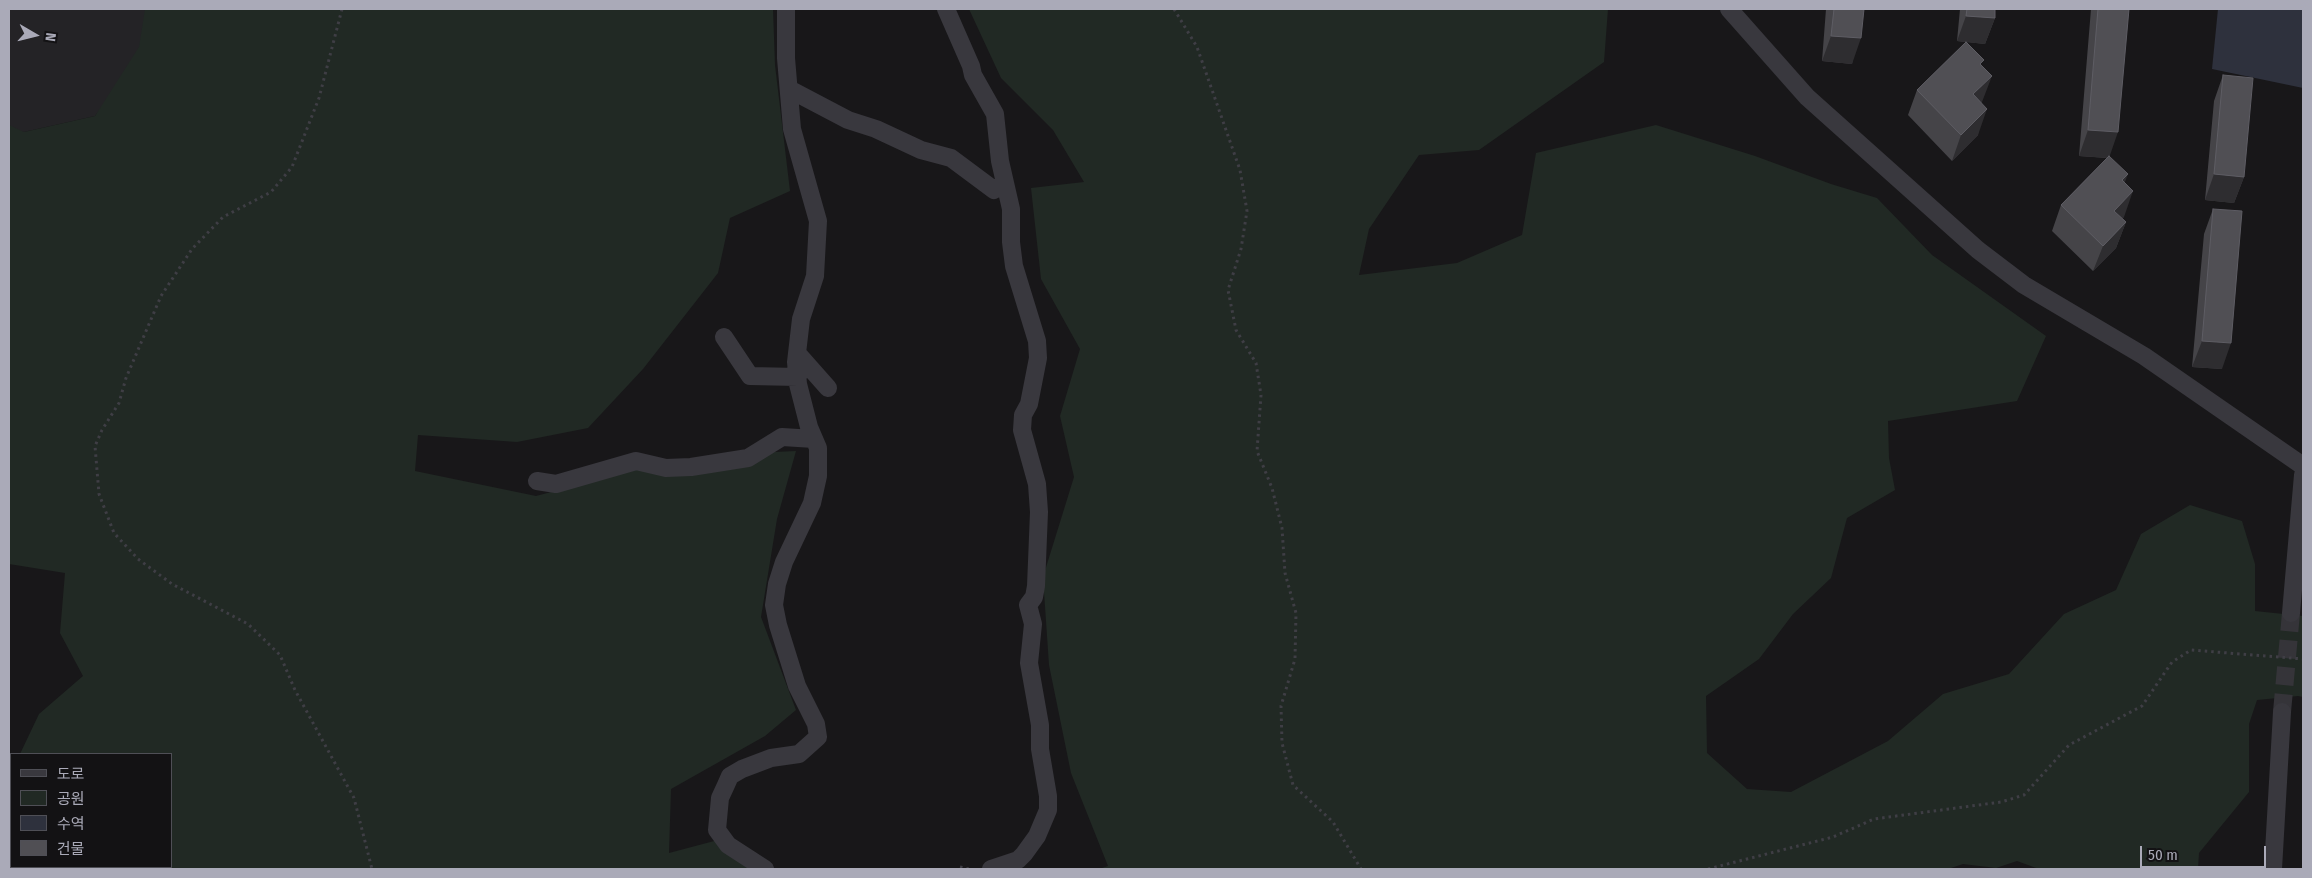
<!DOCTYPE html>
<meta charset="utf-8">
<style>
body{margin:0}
#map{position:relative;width:2312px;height:878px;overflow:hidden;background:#181719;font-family:"Fira Sans Condensed","Noto Sans KR",sans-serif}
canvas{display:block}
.frame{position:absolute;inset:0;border:10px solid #aaaab8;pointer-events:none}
.legend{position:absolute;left:10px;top:753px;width:162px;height:115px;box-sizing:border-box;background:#131214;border:1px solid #4f4f56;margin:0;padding:6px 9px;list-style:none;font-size:15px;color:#aaaab8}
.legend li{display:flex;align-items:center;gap:10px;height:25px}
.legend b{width:25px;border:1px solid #4f4f56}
.north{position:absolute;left:10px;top:10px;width:50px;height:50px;-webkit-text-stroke:4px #131214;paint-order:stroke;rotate:98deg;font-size:14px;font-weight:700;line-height:20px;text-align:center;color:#aaaab8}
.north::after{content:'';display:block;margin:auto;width:18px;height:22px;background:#aaaab8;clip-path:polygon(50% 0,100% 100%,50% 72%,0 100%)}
.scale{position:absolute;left:2140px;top:846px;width:126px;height:22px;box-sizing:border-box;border:2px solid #aaaab8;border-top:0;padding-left:6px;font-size:15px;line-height:18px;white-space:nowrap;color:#aaaab8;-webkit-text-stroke:4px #131214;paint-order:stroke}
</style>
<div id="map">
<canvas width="2312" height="878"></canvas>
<div class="frame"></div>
<ul class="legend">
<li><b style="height:6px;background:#39383e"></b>도로</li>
<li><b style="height:14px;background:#212924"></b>공원</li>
<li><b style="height:14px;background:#2e313d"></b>수역</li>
<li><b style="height:14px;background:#504f54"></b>건물</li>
</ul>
<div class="north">N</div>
<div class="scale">50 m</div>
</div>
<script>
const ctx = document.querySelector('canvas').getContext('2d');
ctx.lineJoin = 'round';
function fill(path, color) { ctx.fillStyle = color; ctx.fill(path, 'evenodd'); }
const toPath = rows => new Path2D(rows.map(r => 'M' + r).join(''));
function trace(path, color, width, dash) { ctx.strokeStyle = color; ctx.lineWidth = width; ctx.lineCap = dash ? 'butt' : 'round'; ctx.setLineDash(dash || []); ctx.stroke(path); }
const built = toPath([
 [9,9,180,9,95,116,24,132,9,131]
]);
const green = toPath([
 [145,9,773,9,775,65,790,191,730,218,718,273,643,369,588,428,517,442,418,435,415,471,536,496,635,470,753,453,796,451,777,519,761,617,796,710,765,736,671,789,669,853,718,840,750,869,9,869,9,777,11,772,11,867,171,867,171,754,20,754,39,714,83,676,60,633,65,573,9,564,9,125,24,132,95,116,139,47],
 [969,9,1608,9,1604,62,1479,150,1419,155,1369,229,1359,275,1457,263,1522,235,1536,153,1656,125,1755,156,1831,184,1877,198,1932,255,2046,336,2017,401,1888,421,1889,458,1895,490,1847,518,1831,578,1793,614,1759,659,1706,696,1707,753,1747,789,1791,792,1888,741,1943,694,2009,674,2064,614,2116,590,2141,534,2190,505,2242,521,2255,564,2255,611,2303,616,2303,697,2298,696,2257,700,2249,724,2249,792,2199,853,2198,869,2039,869,2017,861,1996,868,1963,864,1948,869,1099,869,1108,866,1071,773,1049,665,1043,577,1074,477,1060,416,1080,349,1041,279,1031,188,1084,182,1053,130,1001,78]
]);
const water = toPath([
 [2218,9,2303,9,2303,88,2212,69]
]);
const minorTunnel = toPath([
 [2282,712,2291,613]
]);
const path = toPath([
 [342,9,319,98,292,167,271,192,223,217,192,249,161,296,126,378,119,403,102,430,95,446,99,494,114,533,138,559,172,584,248,624,280,655,295,690,354,798,372,869],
 [1174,9,1197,47,1240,170,1247,211,1241,249,1228,290,1236,330,1256,363,1261,395,1257,451,1272,488,1282,528,1285,573,1296,613,1295,659,1281,706,1282,743,1293,785,1333,822,1361,869],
 [960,867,969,869],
 [1708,869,1833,837,1874,819,2001,802,2024,795,2069,745,2142,706,2172,662,2191,650,2303,659]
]);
const minor = toPath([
 [946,9,971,66,973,75,995,114,1000,161,1011,209,1011,242,1014,266,1037,341,1038,358,1029,404,1023,415,1022,430,1037,484,1039,512,1036,586,1034,597,1028,605,1033,624,1029,663,1040,725,1040,749,1048,796,1048,810,1037,836,1024,854,1018,860,991,869],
 [1729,9,1807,97,1978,250,2024,285,2144,356,2303,466],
 [789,89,848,120,876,129,921,150,951,158,994,190,1005,183],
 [724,337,750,376,798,377],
 [797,353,828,388],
 [537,481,556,484,636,461,666,468,691,467,748,458,782,437,814,439],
 [2291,613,2303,475],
 [765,869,728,845,717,830,720,798,726,785,730,776,742,769,771,758,799,754,818,737,816,724,797,686,778,625,774,605,777,584,784,562,812,503,818,476,818,448,809,427,798,384,796,362,801,319,815,276,818,221,792,129,786,58,786,9],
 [2273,869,2282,712]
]);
const wall = toPath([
 [1826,9,1864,9,1852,64,1822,61],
 [1960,9,1995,9,1995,18,1985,44,1967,42,1982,66,1982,102,1981,103,1978,135,1952,161,1908,115,1917,90,1966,42,1957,41],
 [2091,9,2129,9,2109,156,2125,183,2124,217,2122,218,2126,222,2116,248,2093,271,2052,231,2061,205,2107,158,2079,156],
 [2223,75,2244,177,2234,203,2205,200,2214,101],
 [2213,209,2222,369,2192,367,2204,234]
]);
const shadedWall = toPath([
 [1966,16,1995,18,1985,44,1957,41],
 [1831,36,1861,38,1852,64,1822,61],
 [1992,76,1982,102,1964,120,1973,94],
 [1987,109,1978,135,1952,161,1961,135],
 [2088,130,2118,132,2109,158,2079,156],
 [2128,174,2118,200,2122,180],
 [2214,174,2244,177,2234,203,2205,200],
 [2133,191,2124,217,2105,236,2114,211],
 [2126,222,2116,248,2093,271,2103,246],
 [2202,341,2231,343,2222,369,2192,367]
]);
const building = toPath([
 [1834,9,1864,9,1861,38,1831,36,1834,9],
 [1967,9,1995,9,1995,18,1966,16,1967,9],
 [2098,9,2129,9,2118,132,2088,130,2098,9],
 [1966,42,1984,60,1980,64,1992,76,1973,94,1987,109,1961,135,1917,90,1966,42],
 [2223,75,2253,78,2244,177,2214,174,2223,75],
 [2109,156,2128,174,2122,180,2133,191,2114,211,2126,222,2103,246,2061,205,2109,156],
 [2213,209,2242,211,2231,343,2202,341,2213,209]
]);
fill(built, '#242326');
fill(green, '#212924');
fill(water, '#2e313d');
trace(minorTunnel, '#353439', 18, [18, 9]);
trace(path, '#3f3e45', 3, [2.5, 4]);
trace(minor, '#39383e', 18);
fill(wall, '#454448');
fill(shadedWall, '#2e2d30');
fill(building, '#504f54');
trace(building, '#5e5d64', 1);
</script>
